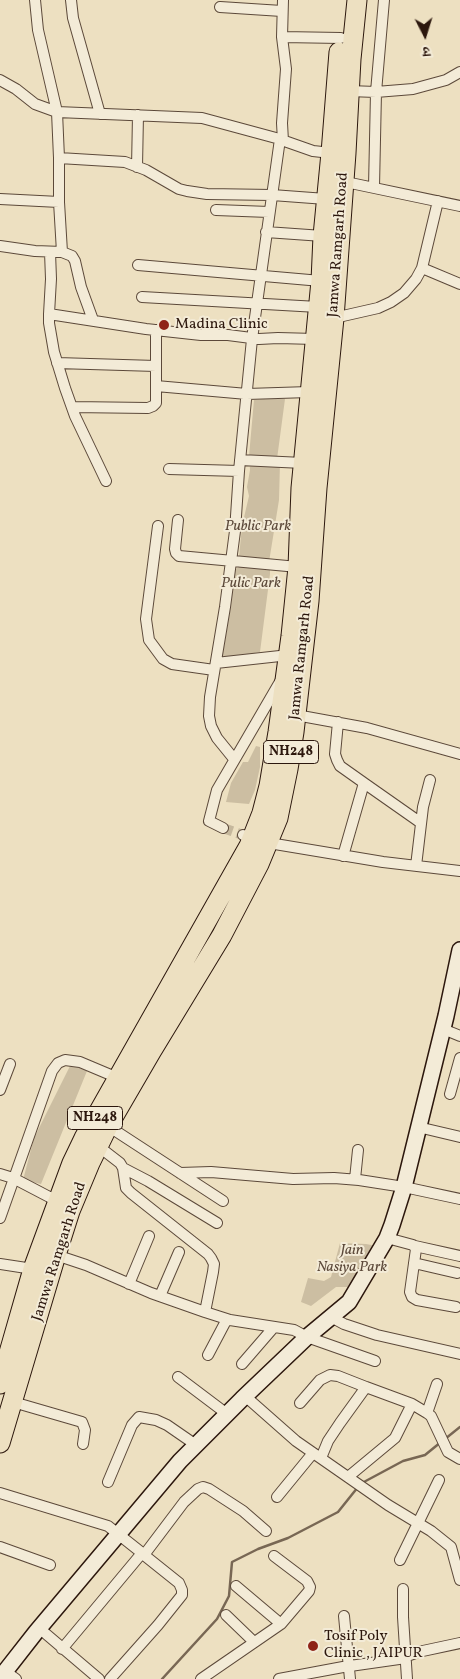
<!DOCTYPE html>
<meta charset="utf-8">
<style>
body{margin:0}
#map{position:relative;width:460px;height:1679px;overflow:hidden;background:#ede0c1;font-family:Vollkorn,"Noto Serif Devanagari",serif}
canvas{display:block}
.north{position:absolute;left:400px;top:10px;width:50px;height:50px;-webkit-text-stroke:4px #f3ebd7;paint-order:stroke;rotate:175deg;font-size:14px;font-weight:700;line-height:20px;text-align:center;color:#2c170d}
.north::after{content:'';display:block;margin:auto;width:18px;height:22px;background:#2c170d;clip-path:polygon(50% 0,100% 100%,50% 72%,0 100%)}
</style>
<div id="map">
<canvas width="460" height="1679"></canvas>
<div class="north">उ</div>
</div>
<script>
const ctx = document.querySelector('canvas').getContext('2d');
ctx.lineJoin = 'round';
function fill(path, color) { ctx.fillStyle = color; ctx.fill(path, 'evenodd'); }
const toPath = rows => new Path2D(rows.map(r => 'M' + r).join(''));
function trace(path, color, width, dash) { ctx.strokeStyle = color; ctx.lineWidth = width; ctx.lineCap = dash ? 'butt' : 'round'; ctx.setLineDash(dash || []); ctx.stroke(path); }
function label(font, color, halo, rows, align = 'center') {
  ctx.font = font + ' Vollkorn,serif'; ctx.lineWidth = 4; ctx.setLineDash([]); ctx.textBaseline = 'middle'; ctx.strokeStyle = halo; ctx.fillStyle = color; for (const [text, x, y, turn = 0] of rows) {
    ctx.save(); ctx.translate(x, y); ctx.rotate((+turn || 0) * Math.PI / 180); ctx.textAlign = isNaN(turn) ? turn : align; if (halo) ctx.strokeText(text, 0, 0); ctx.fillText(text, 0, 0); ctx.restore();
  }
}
const green = toPath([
 [263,399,285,399,277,459,280,463,279,500,269,562,239,557,242,526,249,496,247,487,250,470,249,456,254,400],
 [242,566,270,567,270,574,260,652,221,659,223,653,231,606,233,570],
 [256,746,260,747,260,767,255,790,249,804,226,802,231,783,243,762,248,762],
 [71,1064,87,1071,41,1184,23,1180,34,1138],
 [340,1243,366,1244,382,1247,354,1287,336,1287,311,1306,301,1302,308,1278,324,1281,331,1277]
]);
const stream = toPath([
 [445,1439,460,1427],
 [362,1483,403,1461,425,1455,441,1442],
 [162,1679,217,1619,229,1596,232,1562,258,1549,288,1538,338,1512,358,1487]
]);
const streetTunnel = toPath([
 [223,828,243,835]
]);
const street = toPath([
 [35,0,38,30,57,112,202,118,276,138,313,151,331,153],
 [71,0,73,18,100,114],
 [283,0,282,37,286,69,282,123,283,141],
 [220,7,282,11],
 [282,37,341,38],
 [0,80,16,89,35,104,57,112,59,158,125,162,146,170,179,189,187,191,207,194,272,195,326,199],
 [349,91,376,92,413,89,446,80,460,72],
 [137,167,138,115],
 [341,181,460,206],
 [374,187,376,92,384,0],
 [0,199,59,202],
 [438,201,422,268,460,284],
 [216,210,269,212],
 [266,232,323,236],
 [0,246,35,251,62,252,59,202,59,158],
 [50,252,51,279,49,314,146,329,201,335,228,335,259,339,278,338,315,339],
 [62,252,72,256,75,261,81,287,93,320],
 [138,265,321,281],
 [142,297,318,307],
 [49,314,49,323,54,352,65,388,75,416,106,481],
 [334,318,378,308,391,302,404,293,416,279,422,268],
 [156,330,156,366],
 [57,363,156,366,156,403,153,406,148,408,72,407],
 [156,386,247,394,309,392],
 [240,460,303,463],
 [169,469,239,471],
 [178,520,175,549,176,553,179,556,298,567],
 [158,526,146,619,149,640,163,659,172,664,214,670],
 [216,663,289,655],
 [296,715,367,728,460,754],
 [338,722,335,754,337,760,340,766,364,783],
 [234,759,217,738,211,726,209,716,210,697,225,607,235,531,239,471,252,339,280,139],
 [223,828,209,821,217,790,281,680],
 [243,835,269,843,383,862,460,871],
 [343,856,364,783,421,823],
 [416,866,423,807,430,780],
 [443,1029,460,1036],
 [0,1090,10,1064],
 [450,1094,460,1058],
 [108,1126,223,1201],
 [418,1127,460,1137],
 [123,1168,148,1181,217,1223],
 [180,1173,211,1172,293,1179,334,1178,359,1180,404,1187,460,1199],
 [0,1174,13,1178,57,1201],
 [355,1179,358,1150],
 [0,1218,52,1071,58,1063,65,1060,80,1062,118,1078],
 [387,1238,413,1245,416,1249,410,1292,412,1297,417,1300,456,1307],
 [415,1246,460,1256],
 [53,1254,86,1265,151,1293,205,1312,213,1272,214,1264,211,1258,208,1254,131,1193,126,1188,123,1168,120,1163,98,1146],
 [414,1263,457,1273],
 [0,1264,33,1269],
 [129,1284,149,1236],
 [160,1296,179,1252],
 [205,1312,230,1320,294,1330,307,1337,375,1361],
 [331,1317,344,1324,377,1335,460,1354],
 [208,1355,227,1319],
 [242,1364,274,1327],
 [178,1377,227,1414],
 [245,1396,296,1441,388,1505,431,1531,451,1547,460,1580],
 [13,1402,82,1422,85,1430,83,1444],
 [300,1403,320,1380,330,1375,338,1376,366,1387],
 [427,1413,437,1384],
 [321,1458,328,1441,340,1423,366,1387,412,1404,427,1413,431,1416,448,1452,460,1459],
 [348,1477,395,1438,412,1404],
 [108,1482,132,1425,139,1417,156,1420,167,1425,196,1445],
 [0,1493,108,1526,142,1553],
 [277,1497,313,1453],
 [0,1547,50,1565],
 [400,1560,439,1480],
 [236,1586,281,1624],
 [403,1589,403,1617,407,1679],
 [226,1615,254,1642],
 [344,1616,350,1679],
 [39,1628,99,1679],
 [62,1649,142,1553,144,1555],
 [5,1671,16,1679],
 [110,1679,158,1625,182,1595,182,1590,179,1583,144,1555,184,1502,198,1489,203,1487,209,1489,243,1511,266,1531],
 [201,1679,281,1624,309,1591,310,1587,307,1581,274,1556],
 [279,1679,343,1667,399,1659,418,1652,460,1643]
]);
const secondary = toPath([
 [0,1678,36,1632,180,1461,242,1399,307,1337,349,1302,387,1238,392,1225,404,1187,446,1016,460,950]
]);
const highway = toPath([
 [0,1384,33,1269,72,1163,84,1138,249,846,262,813,269,786,278,732,291,636,298,567,301,488,321,281,323,236,331,153,339,52],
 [0,1443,56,1255,70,1211,90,1163,108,1126,151,1052,222,935,259,864,278,818,288,769,294,732,309,601,317,488,334,318,346,153,351,59,357,0]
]);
const markers = [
 [164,325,6,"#8f2418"],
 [313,1646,6,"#8f2418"]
];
const shields = [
 [291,752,55],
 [95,1118,55]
];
const shieldNames = [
 ["NH248",291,752],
 ["NH248",95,1118]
];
const streetNames = [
 ["Jamwa Ramgarh Road",339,245,-86],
 ["Jamwa Ramgarh Road",303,648,-84],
 ["Jamwa Ramgarh Road",60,1252,-72]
];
const poiNames = [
 ["Madina Clinic",175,325],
 ["Tosif Poly",324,1637],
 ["Clinic , JAIPUR",324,1654]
];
const parkNames = [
 ["Public Park",258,527],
 ["Pulic Park",251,584],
 ["Jain",352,1251],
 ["Nasiya Park",352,1268]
];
fill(green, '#ccbea2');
trace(stream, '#786754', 2.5);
trace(streetTunnel, '#c6b89d', 10, [10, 5]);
trace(street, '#5c493a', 12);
trace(secondary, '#2c170d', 18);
trace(highway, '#2c170d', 21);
trace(street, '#f3ebd7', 10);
trace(secondary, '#f3ebd7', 15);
trace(highway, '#ede0c1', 19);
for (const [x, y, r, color] of markers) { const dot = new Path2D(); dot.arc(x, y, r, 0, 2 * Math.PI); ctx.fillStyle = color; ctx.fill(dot); trace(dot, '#f3ebd7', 2); }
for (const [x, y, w] of shields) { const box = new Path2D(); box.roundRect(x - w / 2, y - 11.5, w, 23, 4); ctx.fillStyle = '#f3ebd7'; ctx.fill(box); trace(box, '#2c170d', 1); }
label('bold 14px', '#2c170d', null, shieldNames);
label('15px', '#2c170d', '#f3ebd7', streetNames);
label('15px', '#2c170d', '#f3ebd7', poiNames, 'left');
label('italic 15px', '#5c493a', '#f3ebd7', parkNames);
</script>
